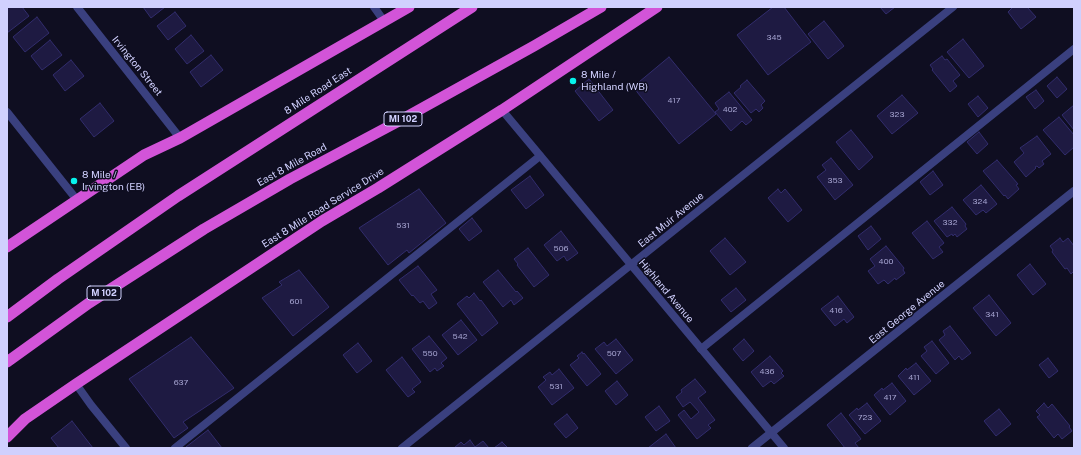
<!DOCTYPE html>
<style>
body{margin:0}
#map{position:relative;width:1081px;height:455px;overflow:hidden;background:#0f0e21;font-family:"Public Sans",sans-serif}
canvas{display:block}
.frame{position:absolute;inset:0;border:8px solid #d0d0fe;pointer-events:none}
</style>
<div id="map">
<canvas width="1081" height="455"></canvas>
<div class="frame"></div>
</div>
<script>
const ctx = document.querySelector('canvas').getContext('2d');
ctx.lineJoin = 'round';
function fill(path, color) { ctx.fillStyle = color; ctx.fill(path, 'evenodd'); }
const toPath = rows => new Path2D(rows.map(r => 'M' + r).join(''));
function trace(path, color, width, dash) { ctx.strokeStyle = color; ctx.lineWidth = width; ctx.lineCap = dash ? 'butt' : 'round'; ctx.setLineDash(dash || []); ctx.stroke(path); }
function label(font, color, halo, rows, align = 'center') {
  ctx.font = font + ' "Public Sans",sans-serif'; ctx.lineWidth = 3; ctx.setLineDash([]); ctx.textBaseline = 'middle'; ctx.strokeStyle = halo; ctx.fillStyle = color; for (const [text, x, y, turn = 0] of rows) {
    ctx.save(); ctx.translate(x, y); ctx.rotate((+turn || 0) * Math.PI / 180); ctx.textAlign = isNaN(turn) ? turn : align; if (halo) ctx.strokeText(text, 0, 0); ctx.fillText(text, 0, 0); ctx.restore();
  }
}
const building = toPath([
 [9,7,22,7,29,16,7,33,7,8,9,7],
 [143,7,165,7,151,18,143,7],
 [773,7,784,7,811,42,768,75,737,35,773,7],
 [880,7,895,7,886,14,880,7],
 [1011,7,1027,7,1036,17,1021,29,1008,12,1012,8,1011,7],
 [175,12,186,26,168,40,157,26,175,12],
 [37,17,49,33,25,52,13,37,37,17],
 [824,21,844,46,828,59,808,34,824,21],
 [191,35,204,51,187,64,175,49,191,35],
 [963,39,984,66,969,78,947,52,963,39],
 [50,40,62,55,42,70,31,56,50,40],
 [211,55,223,70,201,87,190,72,211,55],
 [942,56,945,60,947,59,960,75,953,81,957,86,950,92,932,70,933,69,930,65,942,56],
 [669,57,716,114,679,144,633,87,669,57],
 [71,60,84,76,65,91,53,75,71,60],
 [1057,77,1067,89,1057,98,1047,86,1057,77],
 [589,79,613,110,599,121,575,91,589,79],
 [747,80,765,101,761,105,763,108,759,112,756,109,751,113,734,93,741,87,740,86,747,80],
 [1036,90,1044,101,1035,109,1026,97,1036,90],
 [729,92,752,120,746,125,742,121,731,131,715,112,719,109,715,103,729,92],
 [902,95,918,113,892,134,877,116,902,95],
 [978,96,988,108,978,117,968,104,978,96],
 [100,103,114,121,94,137,80,119,100,103],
 [1074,105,1074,130,1062,115,1074,105],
 [1059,117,1074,135,1074,147,1065,155,1043,130,1059,117],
 [851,130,873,157,859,170,836,142,851,130],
 [979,132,988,144,977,154,967,142,979,132],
 [1037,136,1051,154,1042,161,1044,164,1039,168,1037,166,1035,167,1036,168,1026,177,1014,162,1024,153,1020,148,1037,136],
 [831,158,853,185,835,200,817,177,826,170,822,165,831,158],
 [997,160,1018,184,1016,185,1019,189,1008,199,1005,195,1004,196,983,171,997,160],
 [933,171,943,185,930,195,920,182,933,171],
 [530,176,544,195,526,209,511,190,530,176],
 [981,185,997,204,986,213,983,210,976,215,963,200,981,185],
 [419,189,446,223,409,253,407,250,388,265,359,228,419,189],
 [778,189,781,193,785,189,802,210,788,222,768,198,778,189],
 [952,207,966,224,965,226,967,229,957,237,955,234,953,236,952,234,947,237,934,221,952,207],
 [472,218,482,231,469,241,459,229,472,218],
 [927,221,944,243,939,247,943,252,933,259,912,233,927,221],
 [871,226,881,239,868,250,858,236,871,226],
 [561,231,578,253,567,261,564,256,557,261,544,245,561,231],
 [725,238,746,262,730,275,710,251,725,238],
 [1060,238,1063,242,1068,238,1074,246,1074,271,1071,274,1067,268,1065,269,1052,252,1053,250,1050,246,1060,238],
 [886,246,904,268,903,270,905,273,896,280,895,278,888,284,884,280,878,284,868,271,875,266,870,259,886,246],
 [528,248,549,275,534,287,517,265,518,264,514,259,528,248],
 [1030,264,1046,284,1033,295,1017,275,1030,264],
 [418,266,437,290,431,294,437,303,429,309,423,301,420,303,413,295,412,296,399,280,418,266],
 [299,270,329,307,293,336,262,298,282,285,279,282,299,270],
 [498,270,516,292,517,291,523,298,514,305,511,300,503,307,483,282,498,270],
 [736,288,746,300,731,312,721,300,736,288],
 [474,293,480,301,481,300,498,323,482,336,457,304,467,296,469,298,474,293],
 [989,295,1011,323,996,336,973,308,989,295],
 [838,296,854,317,847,323,844,319,835,326,821,309,838,296],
 [461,320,477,340,458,355,442,335,461,320],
 [950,326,971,353,962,360,959,356,955,360,939,340,945,335,943,331,950,326],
 [429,336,447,358,441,363,444,366,437,371,435,368,430,372,412,349,429,336],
 [191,337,234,388,183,422,188,428,174,438,129,379,191,337],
 [616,339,633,360,616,374,595,349,604,342,607,346,616,339],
 [744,339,754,351,743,361,733,349,744,339],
 [932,341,949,363,936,374,921,356,927,351,924,347,932,341],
 [358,343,372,361,357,373,343,355,358,343],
 [582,352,583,354,584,353,601,374,587,386,570,365,579,358,577,356,582,352],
 [770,356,783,371,781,373,784,376,774,384,771,381,763,387,751,372,770,356],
 [402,357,421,382,412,389,415,392,408,397,386,370,402,357],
 [1048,358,1058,371,1049,378,1039,365,1048,358],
 [916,363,931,381,914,395,898,376,906,368,907,370,916,363],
 [559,369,574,388,552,405,538,387,546,380,543,377,550,372,552,375,559,369],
 [695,379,706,392,698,398,715,420,708,425,711,428,697,439,678,415,684,410,691,419,699,412,690,402,683,407,676,397,682,392,681,390,695,379],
 [617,381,628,395,616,405,605,391,617,381],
 [892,383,906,401,890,415,874,395,882,388,883,390,892,383],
 [867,403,881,421,865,434,849,415,857,408,858,410,867,403],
 [1044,403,1048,408,1052,404,1070,426,1069,427,1072,431,1062,439,1058,434,1054,438,1037,417,1040,415,1036,411,1044,403],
 [659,406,670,421,656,431,645,417,659,406],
 [999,409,1011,424,996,436,984,421,999,409],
 [841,413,861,439,855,443,859,448,845,448,827,425,841,413],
 [567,414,578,428,566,438,554,424,567,414],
 [72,421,93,448,59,448,51,438,72,421],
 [208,430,222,448,186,448,186,447,208,430],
 [666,434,676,448,648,448,666,434],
 [470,440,475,447,483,441,489,448,454,448,461,442,464,445,470,440],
 [502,442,508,448,494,448,502,442]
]);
const service = toPath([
 [7,112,77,200],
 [701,349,1074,49],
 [175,448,540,156]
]);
const minor = toPath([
 [77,7,180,138],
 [374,7,384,21],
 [502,110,784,448],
 [76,384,91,405,126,448],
 [402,448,953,7],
 [752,448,1074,191]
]);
const trunk = toPath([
 [7,247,144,155,180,138,409,7],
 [7,317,58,279,178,196,472,7],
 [7,362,89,303,204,229,290,179,399,121,534,46,601,7],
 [7,437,25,419,76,384,322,221,378,188,502,110,657,7]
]);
const markers = [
 [573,81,4,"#06f3ed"],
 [74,181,4,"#06f3ed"]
];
const numberNames = [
 ["345",774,38],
 ["417",674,101],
 ["402",730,110],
 ["323",897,115],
 ["353",835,181],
 ["324",980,202],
 ["332",950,223],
 ["531",403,226],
 ["506",561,249],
 ["400",886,262],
 ["601",296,302],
 ["416",836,311],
 ["341",992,315],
 ["542",460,337],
 ["550",430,354],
 ["507",614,354],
 ["436",767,372],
 ["411",914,378],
 ["637",181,383],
 ["531",556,387],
 ["417",890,398],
 ["723",865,418]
];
const shields = [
 [403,119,38],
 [104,293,34]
];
const shieldNames = [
 ["MI 102",403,119],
 ["M 102",104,293]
];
const streetNames = [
 ["Irvington Street",137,66,51],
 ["8 Mile Road East",318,91,-33],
 ["East 8 Mile Road",292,165,-29],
 ["East 8 Mile Road Service Drive",323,208,-32],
 ["East Muir Avenue",671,220,-39],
 ["Highland Avenue",666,291,50],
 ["East George Avenue",907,312,-39]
];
const poiNames = [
 ["8 Mile /",581,75],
 ["Highland (WB)",581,87],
 ["8 Mile /",82,175],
 ["Irvington (EB)",82,187]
];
fill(building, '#1e1a42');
trace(building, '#322d6d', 1);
trace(service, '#3a407f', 8);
trace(minor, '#3a407f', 8);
trace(trunk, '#d254d8', 11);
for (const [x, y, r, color] of markers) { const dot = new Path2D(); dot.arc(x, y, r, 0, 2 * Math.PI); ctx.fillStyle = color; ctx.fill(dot); trace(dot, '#0f0e21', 1.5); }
label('8px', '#a4a2cf', null, numberNames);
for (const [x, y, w] of shields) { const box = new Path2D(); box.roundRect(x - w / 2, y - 7, w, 14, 3); ctx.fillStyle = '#0f0e21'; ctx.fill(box); trace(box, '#d0d0fe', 1); }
label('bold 9px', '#d0d0fe', null, shieldNames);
label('10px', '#d0d0fe', '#0f0e21', streetNames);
label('10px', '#d0d0fe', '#0f0e21', poiNames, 'left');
</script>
